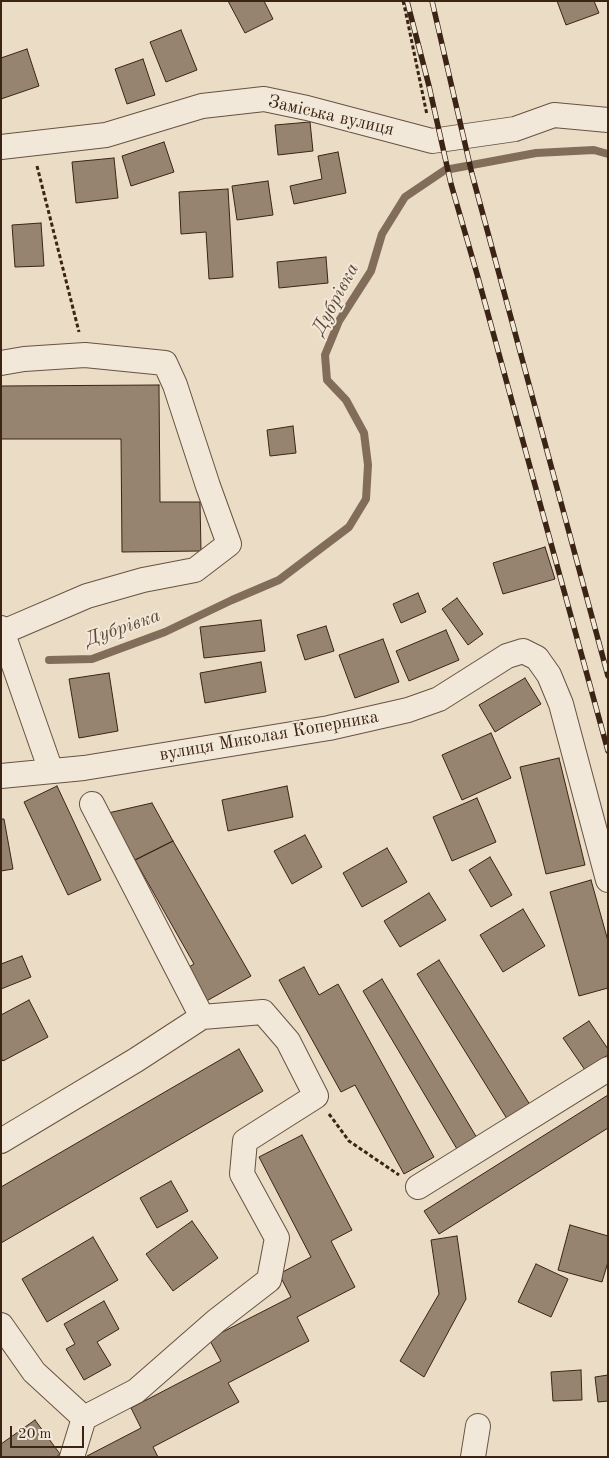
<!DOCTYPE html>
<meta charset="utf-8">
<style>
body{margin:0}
#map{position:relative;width:609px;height:1458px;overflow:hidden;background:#ebdcc5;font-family:"Old Standard TT",serif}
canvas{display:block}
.frame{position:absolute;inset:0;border:2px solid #3b2414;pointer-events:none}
.scale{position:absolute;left:10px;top:1426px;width:74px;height:22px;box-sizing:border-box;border:2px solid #3b2414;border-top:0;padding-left:6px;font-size:15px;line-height:18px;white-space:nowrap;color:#3b2414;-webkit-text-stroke:4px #f2e8d9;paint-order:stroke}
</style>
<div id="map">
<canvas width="609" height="1458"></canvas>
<div class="frame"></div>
<div class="scale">20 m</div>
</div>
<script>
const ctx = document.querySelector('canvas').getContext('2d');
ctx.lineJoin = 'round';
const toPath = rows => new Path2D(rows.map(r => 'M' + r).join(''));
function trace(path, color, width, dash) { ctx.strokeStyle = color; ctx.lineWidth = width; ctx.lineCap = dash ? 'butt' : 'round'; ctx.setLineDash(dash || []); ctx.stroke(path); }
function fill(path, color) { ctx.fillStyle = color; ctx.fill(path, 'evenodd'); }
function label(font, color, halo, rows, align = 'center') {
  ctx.font = font + ' "Old Standard TT",serif'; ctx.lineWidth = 4; ctx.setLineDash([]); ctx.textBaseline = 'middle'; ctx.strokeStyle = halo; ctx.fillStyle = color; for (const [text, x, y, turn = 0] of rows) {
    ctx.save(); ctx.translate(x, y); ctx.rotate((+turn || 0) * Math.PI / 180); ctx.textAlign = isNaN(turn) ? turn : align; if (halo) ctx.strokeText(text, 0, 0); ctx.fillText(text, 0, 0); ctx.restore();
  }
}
const stream = toPath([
 [49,660,92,659,165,632,232,600,279,580,349,527,366,499,368,465,364,433,346,400,327,380,325,355,339,321,371,271,382,234,405,197,445,170,536,153,594,150,608,154]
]);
const building = toPath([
 [228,1,264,1,273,19,245,33,228,1],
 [557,1,594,1,599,13,566,25,557,1],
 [181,30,197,70,166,82,150,42,181,30],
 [27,49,39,86,1,99,1,58,27,49],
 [143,59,155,95,127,104,115,69,143,59],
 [310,122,313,151,278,155,275,125,310,122],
 [164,142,174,172,131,186,122,156,164,142],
 [338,152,346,193,294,204,290,186,322,179,318,156,338,152],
 [114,158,118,198,76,203,72,162,114,158],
 [268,181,273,215,237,220,232,186,268,181],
 [228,189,233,277,209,279,206,232,181,234,179,192,228,189],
 [41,223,44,266,15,267,12,225,41,223],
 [326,257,328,283,279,288,277,262,326,257],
 [159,385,160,502,200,502,201,551,122,552,121,439,1,439,1,386,159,385],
 [293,426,296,453,270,456,267,430,293,426],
 [545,547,555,579,503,594,493,563,545,547],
 [418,593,426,612,401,623,393,604,418,593],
 [457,598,483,634,468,645,442,609,457,598],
 [261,620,265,651,204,658,200,627,261,620],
 [326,626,334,651,305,660,297,635,326,626],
 [446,630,459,660,409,681,396,651,446,630],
 [383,639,399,682,355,698,339,655,383,639],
 [261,662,266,692,205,703,200,673,261,662],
 [109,673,118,731,79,738,69,679,109,673],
 [525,678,541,704,495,732,479,705,525,678],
 [491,733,511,778,462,800,442,755,491,733],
 [559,758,585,865,546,874,520,767,559,758],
 [57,786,101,880,68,895,24,802,57,786],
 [287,786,293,817,228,831,222,800,287,786],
 [477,798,496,842,452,861,433,817,477,798],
 [152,803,173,841,135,860,108,813,152,803],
 [1,819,4,819,13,869,1,871,1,819],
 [305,835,322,867,292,884,274,851,305,835],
 [173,841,251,976,203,1003,184,970,194,964,135,860,173,841],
 [387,848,407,882,362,907,343,873,387,848],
 [490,857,512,895,491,907,469,870,490,857],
 [591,880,608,941,608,988,579,996,550,892,591,880],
 [429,893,446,920,400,947,384,921,429,893],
 [523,909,545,946,503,972,480,935,523,909],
 [22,956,31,977,1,989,1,964,22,956],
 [439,960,532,1108,509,1122,417,974,439,960],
 [304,967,319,995,338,984,434,1157,404,1174,355,1085,341,1092,279,980,304,967],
 [382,979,477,1138,457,1149,363,991,382,979],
 [29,1000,48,1037,3,1061,1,1058,1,1015,29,1000],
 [589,1021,608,1049,608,1055,585,1070,563,1038,589,1021],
 [239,1049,263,1091,1,1243,1,1187,239,1049],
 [608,1095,608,1128,439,1234,424,1211,608,1095],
 [302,1135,352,1230,331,1241,355,1287,297,1317,309,1341,228,1383,239,1402,153,1447,158,1457,88,1457,87,1456,141,1428,131,1408,221,1361,209,1339,291,1297,279,1274,311,1257,259,1157,302,1135],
 [171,1181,188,1211,157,1228,140,1198,171,1181],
 [192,1221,218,1258,173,1291,146,1254,192,1221],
 [570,1225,608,1236,608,1262,602,1282,558,1270,570,1225],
 [457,1236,466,1299,424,1377,400,1361,439,1294,431,1240,457,1236],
 [93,1237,118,1280,47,1322,22,1279,93,1237],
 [536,1264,568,1279,551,1317,518,1302,536,1264],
 [104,1301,119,1329,97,1342,111,1365,84,1380,66,1349,75,1344,64,1324,104,1301],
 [581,1370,582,1400,553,1401,551,1372,581,1370],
 [608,1375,608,1401,598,1402,595,1377,608,1375],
 [35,1420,60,1454,56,1457,1,1457,1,1444,35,1420]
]);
const path = toPath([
 [403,1,405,9,427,115],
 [37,166,79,332],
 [329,1114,349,1141,399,1175]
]);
const minor = toPath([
 [1,147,106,135,202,106,264,99,307,108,432,141,515,129,554,115,608,120],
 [1,363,24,359,85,355,165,363,175,385,208,486,229,544,195,570,143,580,87,596,3,632],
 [1,628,51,771],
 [1,776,84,768,329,728,408,710,439,699,507,656,523,651,537,658,549,675,561,704,608,880],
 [1,1141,136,1060,202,1017,92,804],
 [418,1187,608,1069],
 [1,1325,34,1372,84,1418,136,1391,216,1321,269,1280,277,1238,242,1174,245,1141,316,1096,288,1041,263,1012,202,1017],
 [72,1457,84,1418],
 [473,1457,478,1426]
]);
const rail = toPath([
 [407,1,429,86,451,184,477,274,608,751],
 [432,1,472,174,608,676]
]);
const streetNames = [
 ["Заміська вулиця",331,116,13],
 ["вулиця Миколая Коперника",269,736,-10]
];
const waterNames = [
 ["Дубрівка",336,299,-62],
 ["Дубрівка",123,628,-19]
];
trace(stream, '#816d5a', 8);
fill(building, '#978470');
trace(building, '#3b2414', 1);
trace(minor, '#675240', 26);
trace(path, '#3b2414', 3, [4, 2.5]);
trace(minor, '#f2e8d9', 24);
trace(rail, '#3b2414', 5.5);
trace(rail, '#f2e8d9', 4, [11]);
label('18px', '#3b2414', '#f2e8d9', streetNames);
label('italic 19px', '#5e4837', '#f2e8d9', waterNames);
</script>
